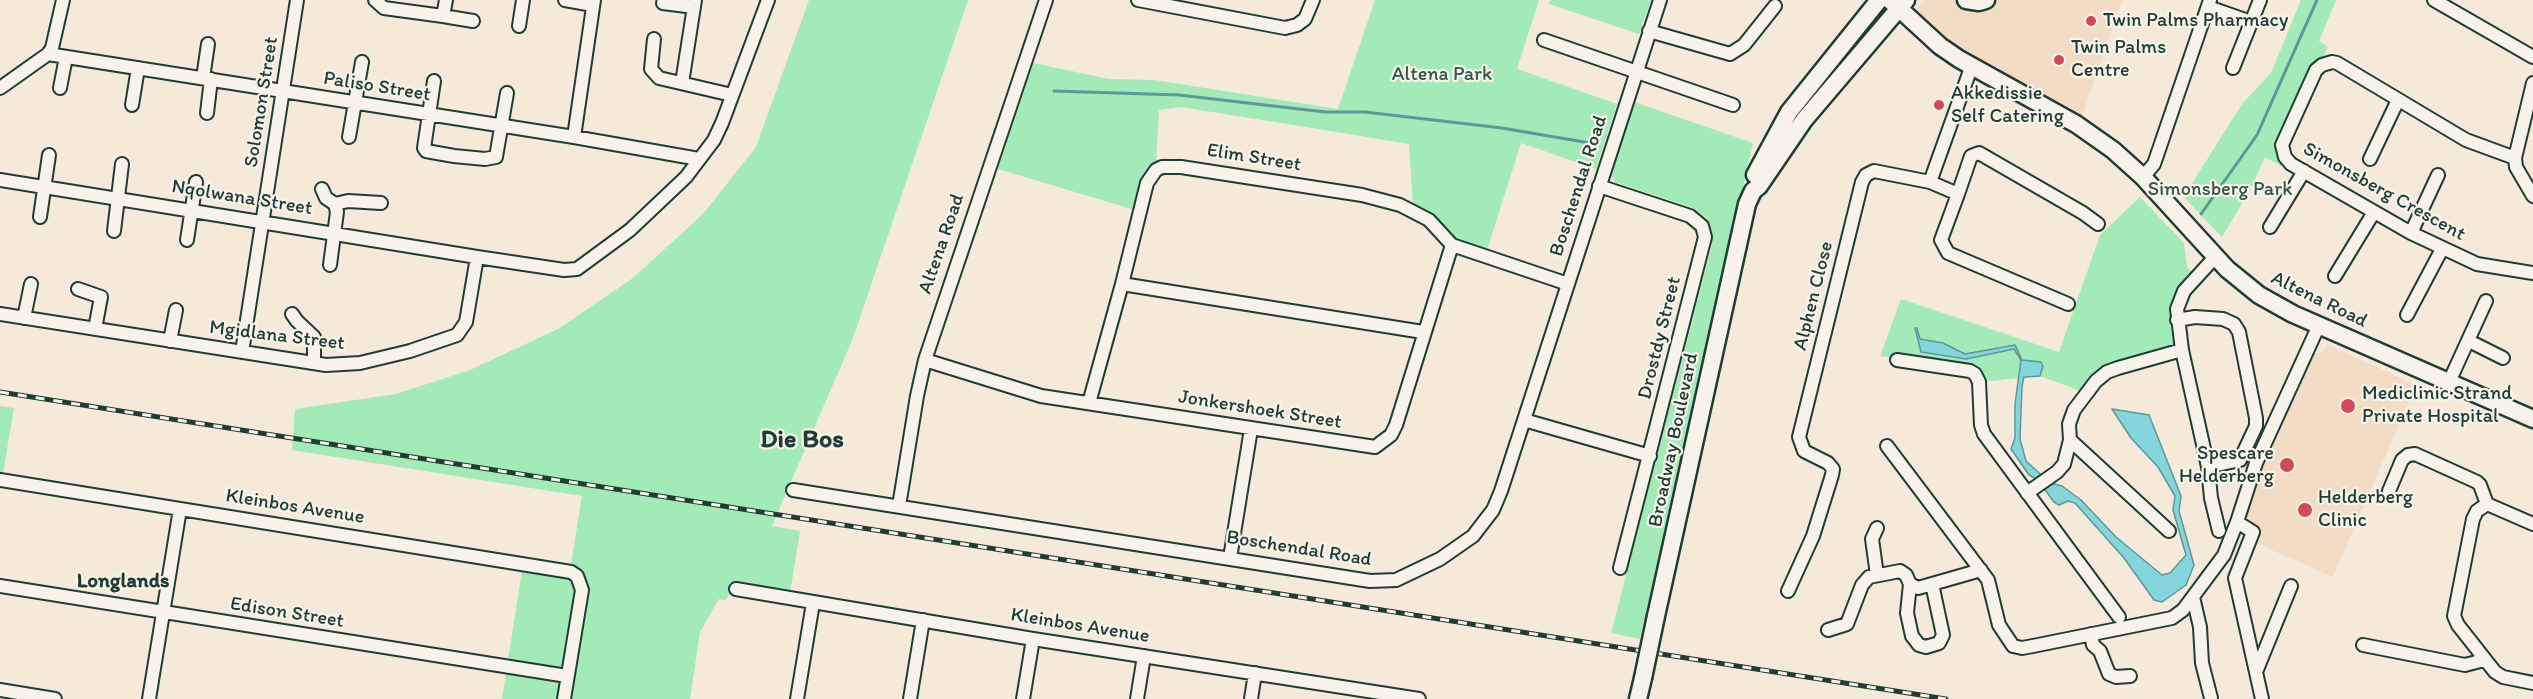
<!DOCTYPE html>
<style>
body{margin:0}
canvas{display:block;background:#f5e9d9}
</style>
<canvas width="2533" height="699"></canvas>
<script>
const ctx = document.querySelector('canvas').getContext('2d');
ctx.lineJoin = 'round';
function fill(path, color) { ctx.fillStyle = color; ctx.fill(path, 'evenodd'); }
const toPath = rows => new Path2D(rows.map(r => 'M' + r).join(''));
function trace(path, color, width, dash) { ctx.strokeStyle = color; ctx.lineWidth = width; ctx.lineCap = dash ? 'butt' : 'round'; ctx.setLineDash(dash || []); ctx.stroke(path); }
function label(font, color, halo, rows, align = 'center') {
  ctx.font = font + ' Itim,sans-serif'; ctx.lineWidth = 4.5; ctx.setLineDash([]); ctx.textBaseline = 'middle'; ctx.strokeStyle = halo; ctx.fillStyle = color; for (const [text, x, y, turn = 0] of rows) {
    ctx.save(); ctx.translate(x, y); ctx.rotate((+turn || 0) * Math.PI / 180); ctx.textAlign = isNaN(turn) ? turn : align; if (halo) ctx.strokeText(text, 0, 0); ctx.fillText(text, 0, 0); ctx.restore();
  }
}
const built = toPath([
 [1925,0,2122,0,2079,125,1972,65,1910,15],
 [2327,344,2416,385,2333,577,2267,548,2242,533,2265,459,2304,372,2313,354,2323,352]
]);
const green = toPath([
 [809,0,968,0,853,338,772,526,800,531,790,593,758,588,752,583,737,581,726,600,719,599,700,632,690,699,502,699,523,564,570,570,582,496,292,450,295,409,396,394,470,370,558,329,633,278,703,214,756,147],
 [1375,0,1539,0,1517,69,1617,104,1596,169,1521,143,1487,250,1455,239,1430,213,1413,204,1409,144,1337,132,1181,107,1159,110,1156,163,1144,173,1135,210,998,169,1033,63,1109,79,1154,80,1338,109],
 [1550,0,1651,0,1639,34,1549,4],
 [2301,0,2336,0,2319,41,2328,47,2321,61,2311,68,2278,140,2276,144,2283,163,2281,166,2265,157,2249,192,2222,237,2176,189,2191,185,2242,104,2271,73],
 [1634,102,1753,143,1640,639,1611,633,1712,245,1708,219,1693,208,1615,182,1610,173],
 [2140,197,2184,243,2187,267,2195,276,2183,290,2181,350,2117,368,2084,392,2040,376,1980,382,1970,370,1880,356,1901,299,2059,352,2100,235],
 [0,406,14,408,3,473,0,473]
]);
const water = toPath([
 [1915,328,1917,328,1920,339,1943,343,1965,354,2015,345,2022,360,2041,362,2043,366,2040,376,2024,377,2022,386,2020,439,2026,461,2050,483,2062,486,2081,500,2116,537,2162,575,2170,573,2186,555,2173,510,2175,496,2158,467,2131,438,2112,409,2149,415,2181,496,2179,511,2194,565,2186,585,2162,602,2154,600,2124,558,2075,503,2068,501,2059,505,2054,502,2038,480,2029,475,2011,449,2015,438,2015,404,2021,360,2014,349,1966,359,1921,352,1915,328]
]);
const stream = toPath([
 [1054,91,1179,95,1325,112,1365,112,1502,128,1590,143],
 [2201,214,2257,135,2317,0]
]);
const street = toPath([
 [375,0,384,8,443,16,446,0],
 [565,0,593,5],
 [1138,0,1285,28,1297,25,1305,19,1313,0],
 [2434,0,2533,57],
 [663,3,694,7],
 [2208,7,2251,22],
 [443,16,473,21],
 [519,26,523,0],
 [1649,31,1730,54,1744,45,1775,6],
 [654,39,651,69,659,78,732,95],
 [1544,40,1733,105],
 [48,54,574,137,699,159],
 [2233,68,2260,0],
 [203,78,208,44],
 [434,81,424,148,426,151,454,156,485,159,496,157,507,93],
 [682,83,695,0],
 [2533,83,2515,158,2516,167,2533,196],
 [0,88,48,54,52,48,63,0],
 [60,88,66,57],
 [132,105,138,68],
 [207,113,211,79],
 [349,137,362,62],
 [574,137,594,0],
 [2515,158,2466,140,2337,63,2332,62,2322,65,2316,70,2282,145,2285,157,2291,164,2411,233,2477,264,2533,273],
 [2370,159,2398,100],
 [2143,177,2154,164,2210,0],
 [0,180,477,257],
 [1930,182,1958,194,1941,240,1948,253,2068,304],
 [1599,186,1690,216,1702,226,1705,237,1620,568],
 [322,189,326,198,335,204,337,212,330,265],
 [1958,194,1971,156,1979,153,2083,213,2098,224],
 [335,204,348,201,381,203],
 [40,217,49,155],
 [2270,227,2304,171],
 [114,231,122,164],
 [2411,233,2438,175],
 [187,240,196,182],
 [2216,256,2184,291,2177,309,2182,350,2208,467,2211,498,2219,531],
 [2335,276,2374,212],
 [1122,284,1423,332],
 [78,289,101,297,95,329],
 [0,314,326,365,360,363,410,351,457,335,466,322,477,257,564,270,577,269,630,230,686,177,714,140,722,123,768,0],
 [292,314,297,321,314,337,314,363],
 [2407,315,2442,249],
 [24,318,31,284],
 [2177,320,2195,317,2223,319,2234,324,2239,332,2256,418,2256,426,2240,460,2208,467],
 [170,341,176,310],
 [2469,341,2503,358],
 [242,352,297,0],
 [925,360,1041,396,1375,447,1391,435,1396,425,1452,245],
 [1897,360,1970,371,1975,374,1979,382,1981,425,1984,434,2119,617],
 [2449,382,2486,301],
 [1089,403,1122,284,1147,183,1156,170,1162,167,1181,167,1362,195,1400,205,1429,220,1452,245,1568,284],
 [1524,420,1650,456],
 [2070,440,2169,531],
 [1887,446,1988,580,1999,625,2013,646,2022,648,2033,646,2172,618,2183,610,2224,555,2237,522,2256,463,2319,325],
 [0,480,571,572,577,576,582,590,564,699],
 [793,490,1370,581,1396,580,1440,559,1473,536,1493,510,1501,491,1660,0],
 [2389,491,2402,460,2408,455,2415,454,2477,482,2480,485,2487,504],
 [2027,493,2057,472,2064,464,2070,440,2069,424,2074,410,2096,381,2107,372,2118,368,2182,350],
 [2487,504,2477,511,2473,519,2454,616,2458,625,2495,672,2503,677,2533,683],
 [2487,504,2533,524],
 [899,506,917,396,925,360,1046,0],
 [2237,522,2253,532,2235,578,2262,699],
 [1230,558,1251,429],
 [1877,575,1872,539,1877,528],
 [1910,584,1907,613,1912,636,1919,645,1926,647,1939,643,1943,635,1932,584],
 [0,586,567,676],
 [736,589,1033,639,1419,699],
 [1788,591,1813,536,1832,475,1833,469,1828,463,1804,451,1799,437,1862,182,1866,175,1874,171,1930,182,1972,65],
 [2193,597,2200,627,2202,663,2211,698],
 [1828,630,1847,624,1862,585,1869,577,1900,571,1906,575,1910,584,1918,588,1981,570],
 [2091,634,2093,645,2100,651,2109,674,2116,677,2130,676],
 [2363,645,2465,665,2484,660],
 [2256,672,2291,586],
 [0,690,55,699],
 [149,699,180,509],
 [797,699,813,603],
 [910,699,923,620],
 [1023,699,1033,639],
 [1137,699,1144,656],
 [1251,699,1255,673]
]);
const secondary = toPath([
 [1890,0,1940,46,1959,59,2076,124,2113,150,2143,177,2227,269,2259,295,2293,314,2533,419],
 [1966,0,1979,2,1986,0],
 [1755,175,1789,112,1879,0],
 [1656,616,1747,204,1753,191,1759,186,1804,120,1906,0],
 [1638,699,1643,678]
]);
const rail = toPath([
 [0,392,1946,699]
]);
const secondaryBridge = toPath([
 [1643,678,1656,616]
]);
const markers = [
 [2091,21,6,"#d1495b"],
 [2059,60,6,"#d1495b"],
 [1939,105,6,"#d1495b"],
 [2348,406,8,"#d1495b"],
 [2287,465,8,"#d1495b"],
 [2305,510,8,"#d1495b"]
];
const poiNames = [
 ["Twin Palms Pharmacy",2103,21],
 ["Twin Palms",2071,48],
 ["Centre",2071,71],
 ["Akkedissie",1951,94],
 ["Self Catering",1951,117],
 ["Mediclinic Strand",2362,394],
 ["Private Hospital",2362,417],
 ["Spescare",2274,454,"right"],
 ["Helderberg",2274,477,"right"],
 ["Helderberg",2318,498],
 ["Clinic",2318,521]
];
const parkNames = [
 ["Altena Park",1442,75],
 ["Simonsberg Park",2220,190]
];
const streetNames = [
 ["Paliso Street",377,87,9],
 ["Solomon Street",262,102,-81],
 ["Elim Street",1254,158,9],
 ["Boschendal Road",1579,186,-72],
 ["Simonsberg Crescent",2384,192,29],
 ["Nqolwana Street",242,198,9],
 ["Altena Road",942,244,-71],
 ["Alphen Close",1814,296,-76],
 ["Altena Road",2319,300,26],
 ["Mgidlana Street",277,336,7],
 ["Drostdy Street",1660,338,-76],
 ["Jonkershoek Street",1260,410,9],
 ["Broadway Boulevard",1674,440,-78],
 ["Kleinbos Avenue",295,507,9],
 ["Boschendal Road",1299,549,9],
 ["Edison Street",287,613,9],
 ["Kleinbos Avenue",1080,626,9]
];
const neighbourhoodNames = [
 ["Longlands",123,582]
];
const districtNames = [
 ["Die Bos",802,440]
];
fill(built, '#f2dcc6');
fill(green, '#a2eab8');
fill(water, '#84d5dc');
trace(water, '#5c9899', 1.5);
trace(stream, '#5c9899', 3);
trace(street, '#1f3d34', 16);
trace(secondary, '#1f3d34', 21);
trace(street, '#f7f3e8', 12);
trace(secondary, '#f7f3e8', 16);
trace(rail, '#1f3d34', 5);
trace(rail, '#f7f3e8', 3, [9]);
trace(secondaryBridge, '#1f3d34', 21, []);
trace(secondaryBridge, '#f7f3e8', 16);
for (const [x, y, r, color] of markers) { const dot = new Path2D(); dot.arc(x, y, r, 0, 2 * Math.PI); ctx.fillStyle = color; ctx.fill(dot); trace(dot, '#f7f3e8', 2); }
label('20px', '#1f3d34', '#f7f3e8', poiNames, 'left');
label('20px', '#335748', '#f7f3e8', parkNames);
label('20px', '#1f3d34', '#f7f3e8', streetNames);
label('bold 21px', '#1f3d34', '#f7f3e8', neighbourhoodNames);
label('bold 26px', '#1f3d34', '#f7f3e8', districtNames);
</script>
